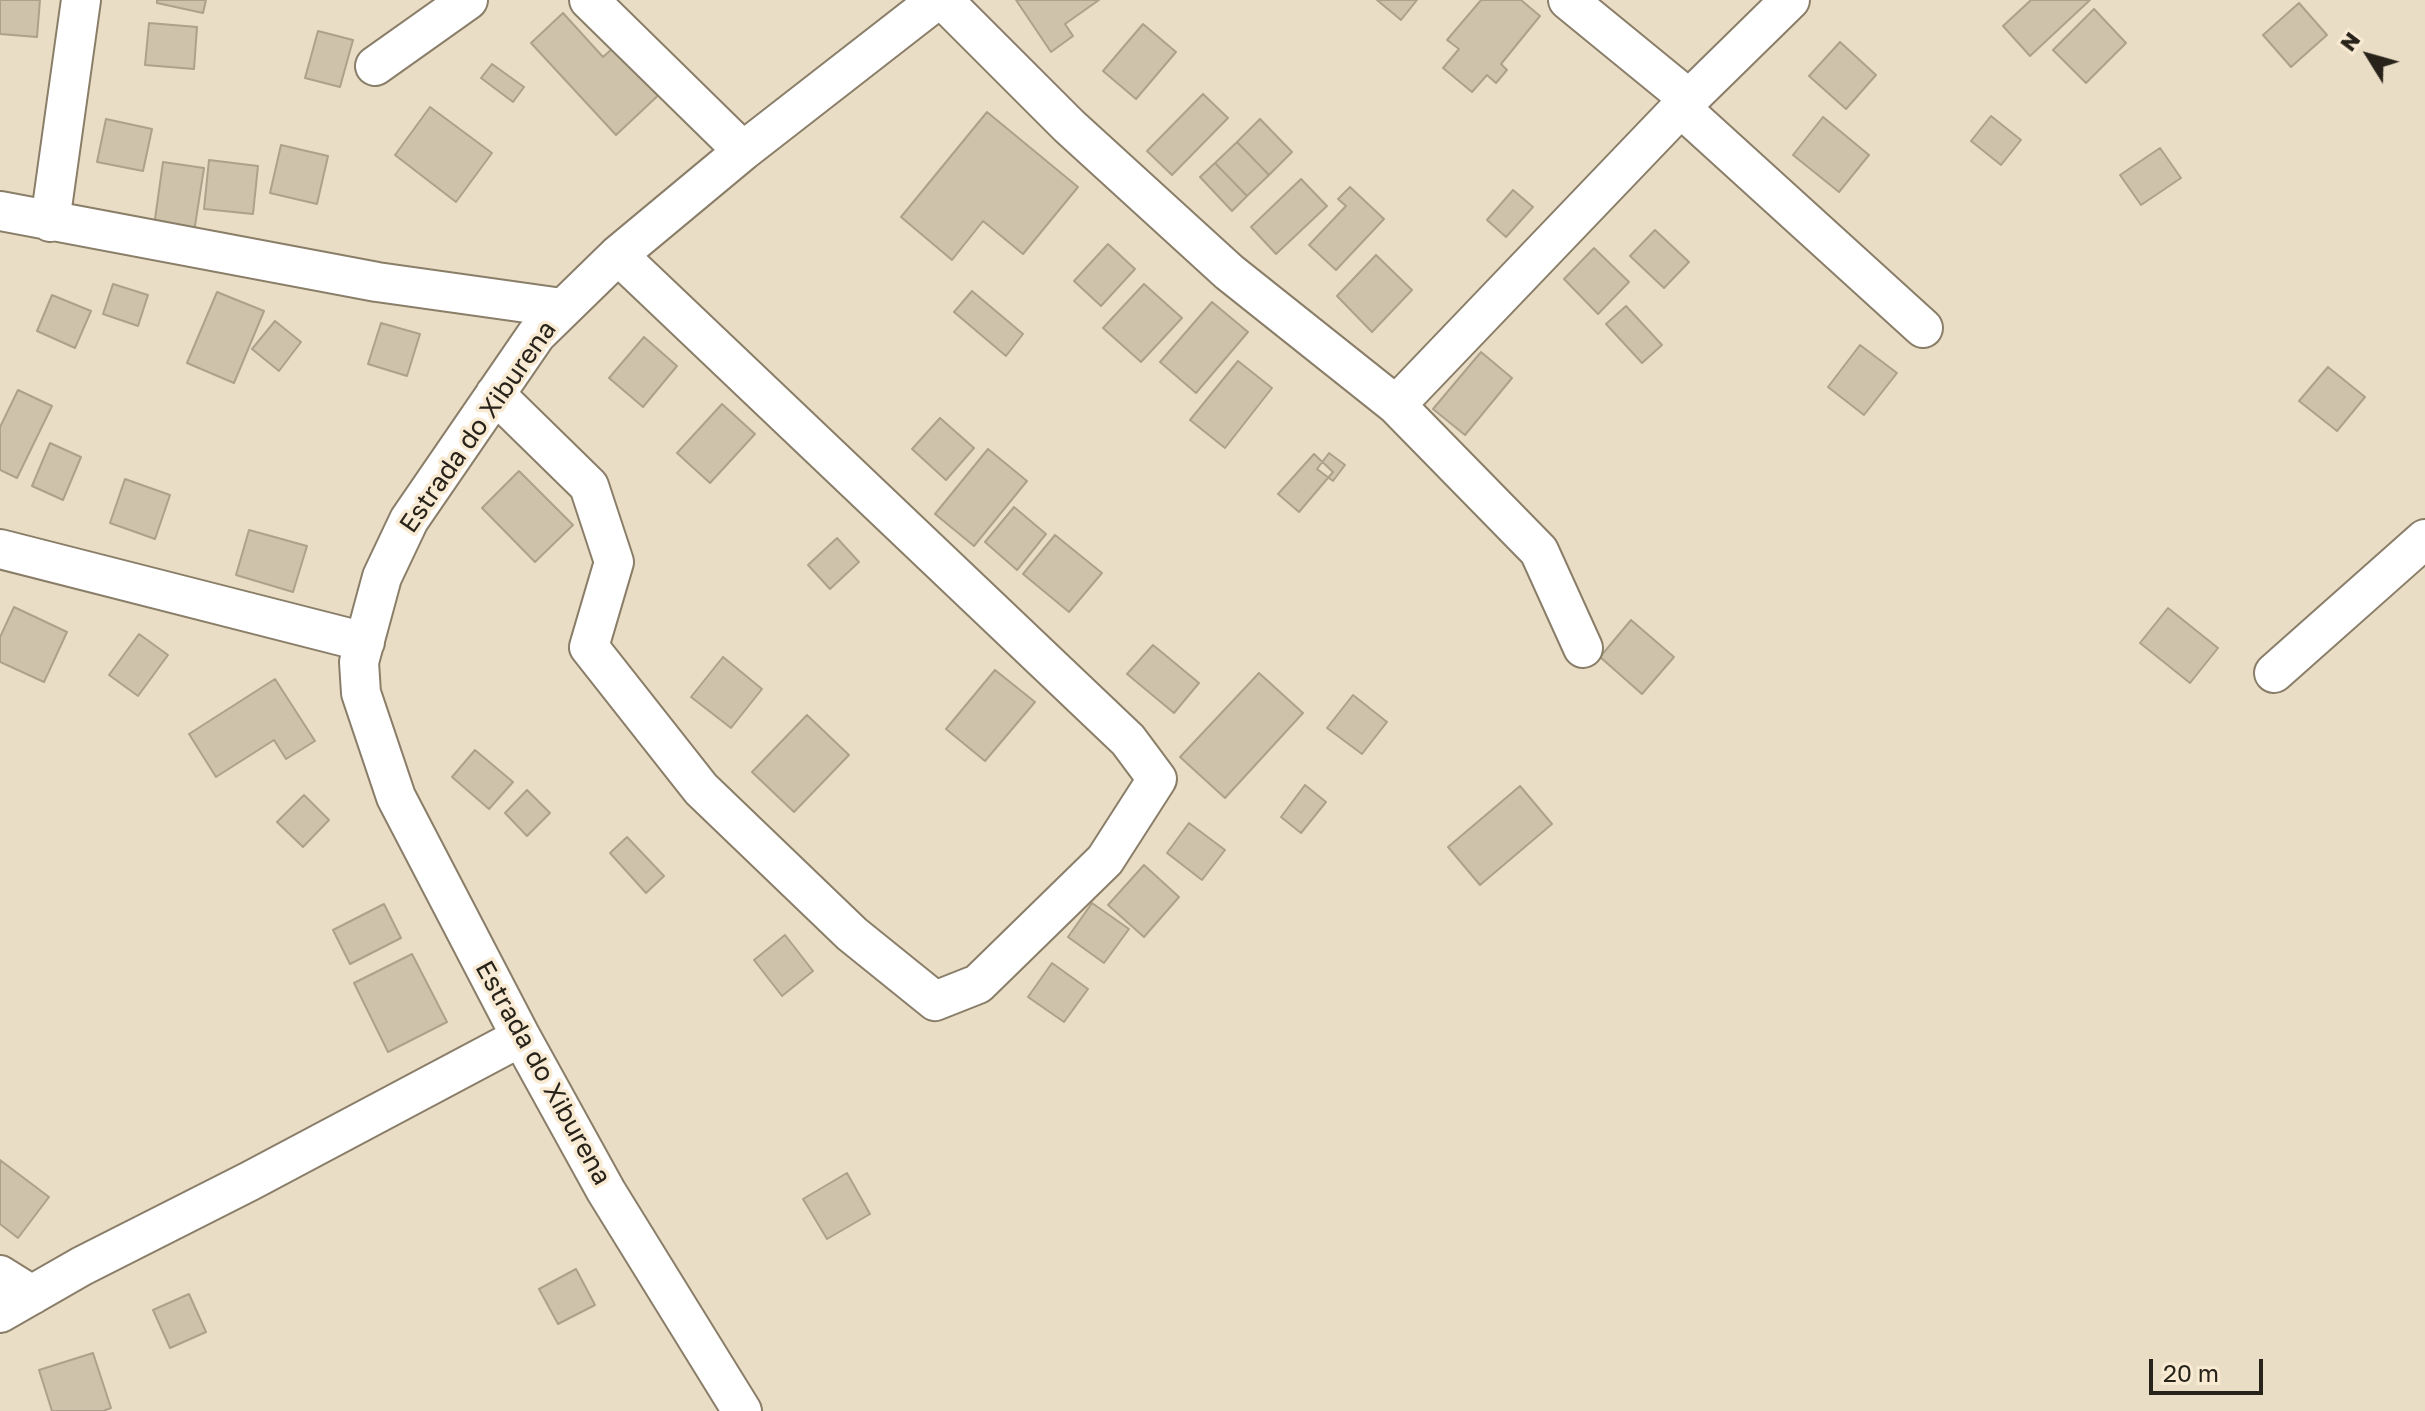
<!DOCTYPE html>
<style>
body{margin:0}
#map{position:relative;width:2425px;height:1411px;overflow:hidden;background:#eaddc6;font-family:"Golos Text",sans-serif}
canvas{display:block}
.north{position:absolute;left:2329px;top:16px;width:80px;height:80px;-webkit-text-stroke:6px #f8ead3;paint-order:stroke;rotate:307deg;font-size:22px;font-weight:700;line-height:32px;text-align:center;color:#28231a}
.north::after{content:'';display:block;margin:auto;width:28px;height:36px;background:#28231a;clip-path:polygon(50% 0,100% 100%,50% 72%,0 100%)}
.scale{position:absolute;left:2149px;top:1359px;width:114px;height:36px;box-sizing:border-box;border:4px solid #28231a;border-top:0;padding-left:10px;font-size:24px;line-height:28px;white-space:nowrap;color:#28231a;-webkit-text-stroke:6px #f8ead3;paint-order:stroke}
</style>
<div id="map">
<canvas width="2425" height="1411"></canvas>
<div class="north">N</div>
<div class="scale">20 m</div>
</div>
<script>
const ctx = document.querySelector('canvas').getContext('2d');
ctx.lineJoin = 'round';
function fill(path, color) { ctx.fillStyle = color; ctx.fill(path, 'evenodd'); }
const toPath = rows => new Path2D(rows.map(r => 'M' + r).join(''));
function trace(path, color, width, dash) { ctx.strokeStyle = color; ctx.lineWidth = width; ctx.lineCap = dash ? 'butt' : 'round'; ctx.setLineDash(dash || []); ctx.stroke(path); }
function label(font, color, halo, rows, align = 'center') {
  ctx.font = font + ' "Golos Text",sans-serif'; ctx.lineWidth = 7; ctx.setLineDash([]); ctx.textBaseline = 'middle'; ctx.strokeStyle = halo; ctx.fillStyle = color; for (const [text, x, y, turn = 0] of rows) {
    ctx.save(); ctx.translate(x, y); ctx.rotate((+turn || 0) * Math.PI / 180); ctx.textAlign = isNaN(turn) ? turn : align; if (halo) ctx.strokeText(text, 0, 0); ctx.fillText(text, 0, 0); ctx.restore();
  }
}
const building = toPath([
 [0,0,40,0,37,37,0,34,0,0],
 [157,0,206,0,203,13,157,3,157,0],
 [1016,0,1099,0,1065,24,1073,36,1051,52,1016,0],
 [1377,0,1417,0,1401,20,1377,0],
 [1481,0,1521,0,1540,16,1501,64,1507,70,1496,83,1487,75,1472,92,1443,68,1459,49,1447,40,1481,0],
 [2031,0,2090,0,2030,56,2003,26,2031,0],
 [2299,3,2327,35,2291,67,2263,35,2299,3],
 [2094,9,2126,43,2086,83,2053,50,2094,9],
 [563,13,603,57,621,41,665,89,616,135,531,43,563,13],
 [149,23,197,27,194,69,145,65,149,23],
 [1143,24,1176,52,1136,99,1103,71,1143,24],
 [318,31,353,40,340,87,305,78,318,31],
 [1840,42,1876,75,1846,109,1809,76,1840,42],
 [492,64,524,87,513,102,481,78,492,64],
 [1203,94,1228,118,1172,175,1147,151,1203,94],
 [430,107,492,153,456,202,395,155,430,107],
 [987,112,1078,187,1023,254,983,221,952,260,901,217,987,112],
 [1991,116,2021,140,2001,165,1971,141,1991,116],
 [1823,117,1869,155,1839,192,1793,155,1823,117],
 [106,119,152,129,143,171,97,162,106,119],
 [1260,119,1292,152,1269,175,1237,142,1260,119],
 [1237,142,1269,175,1247,196,1215,163,1237,142],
 [281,145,328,156,317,204,270,193,281,145],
 [2160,148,2181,178,2141,205,2120,175,2160,148],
 [209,160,258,166,253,214,204,209,209,160],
 [163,162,204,168,194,232,154,226,163,162],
 [1215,163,1247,196,1232,211,1200,177,1215,163],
 [1301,179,1327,206,1276,254,1251,227,1301,179],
 [1350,187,1384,219,1336,270,1309,245,1346,206,1338,199,1350,187],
 [1513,190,1533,207,1506,237,1487,220,1513,190],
 [1655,230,1689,262,1664,288,1630,256,1655,230],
 [1108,244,1135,269,1101,306,1074,281,1108,244],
 [1594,248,1629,282,1598,314,1564,279,1594,248],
 [1376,255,1412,290,1372,332,1337,296,1376,255],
 [113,284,148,295,138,326,103,314,113,284],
 [1144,284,1182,318,1141,362,1103,328,1144,284],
 [972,291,1023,334,1006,356,954,312,972,291],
 [217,292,264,311,234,383,187,363,217,292],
 [52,295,91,311,75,348,37,331,52,295],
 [1212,302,1248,332,1196,393,1160,362,1212,302],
 [1626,306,1662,345,1642,363,1606,324,1626,306],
 [275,321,301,342,279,371,252,349,275,321],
 [381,323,420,334,407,376,368,364,381,323],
 [644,337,677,366,643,407,609,378,644,337],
 [1860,345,1897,373,1864,415,1828,387,1860,345],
 [1481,352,1512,378,1465,435,1433,409,1481,352],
 [1238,361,1272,388,1225,448,1190,420,1238,361],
 [2328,367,2365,397,2337,431,2299,401,2328,367],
 [18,390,52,406,17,478,0,470,0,427,18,390],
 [722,404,755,434,710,483,677,453,722,404],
 [940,418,974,448,946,480,912,449,940,418],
 [50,443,81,457,63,500,32,486,50,443],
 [988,449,1027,481,974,546,935,514,988,449],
 [1329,453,1345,465,1333,481,1317,469,1329,453],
 [1314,454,1333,472,1299,512,1278,494,1314,454],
 [519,471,573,525,535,562,482,508,519,471],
 [125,479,170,495,155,539,110,523,125,479],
 [1014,507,1046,534,1017,570,985,542,1014,507],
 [249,530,307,546,293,592,236,575,249,530],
 [1055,535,1102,573,1069,612,1023,574,1055,535],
 [837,538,859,562,830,589,808,565,837,538],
 [14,607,67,632,44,682,0,662,0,637,14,607],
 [2168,608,2218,648,2190,683,2140,643,2168,608],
 [1631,620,1674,657,1642,694,1600,657,1631,620],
 [139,634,168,655,138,696,109,675,139,634],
 [1153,645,1199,683,1174,713,1127,674,1153,645],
 [723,657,762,689,731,728,691,697,723,657],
 [995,670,1035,702,985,761,946,729,995,670],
 [1259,673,1303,713,1225,798,1180,757,1259,673],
 [275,679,315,741,286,759,274,740,216,777,189,734,275,679],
 [1353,695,1387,722,1362,754,1327,728,1353,695],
 [807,715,849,755,794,812,752,772,807,715],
 [475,750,513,782,489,809,452,777,475,750],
 [1305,785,1326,802,1301,833,1281,817,1305,785],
 [1520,786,1552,824,1480,885,1448,847,1520,786],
 [527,790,550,813,527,836,505,813,527,790],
 [304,795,329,820,303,847,277,822,304,795],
 [1189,823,1225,850,1202,880,1167,853,1189,823],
 [627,837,664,876,646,893,610,853,627,837],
 [1144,865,1179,897,1144,937,1108,905,1144,865],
 [1092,903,1129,929,1104,963,1068,937,1092,903],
 [384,904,401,938,350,964,333,930,384,904],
 [785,935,813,971,782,996,754,960,785,935],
 [412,954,447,1022,388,1052,354,983,412,954],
 [1052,963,1088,989,1064,1022,1028,997,1052,963],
 [0,1160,49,1197,18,1238,0,1224,0,1160],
 [847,1173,870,1214,827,1239,803,1199,847,1173],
 [576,1269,595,1305,558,1324,539,1289,576,1269],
 [189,1294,206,1332,170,1348,153,1310,189,1294],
 [93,1353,111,1408,103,1411,52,1411,39,1370,93,1353]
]);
const minor = toPath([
 [589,0,743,151],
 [943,0,1069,126,1229,272,1396,405,1539,551,1583,648],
 [1568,0,1689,99],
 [375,66,468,0],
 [1681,108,1923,328],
 [0,211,377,282,562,308],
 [50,222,81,0],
 [495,394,589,486,614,562,589,647,701,789,852,934,935,1001,978,984,1105,860,1157,779,1128,740,618,255],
 [1396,405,1689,99,1790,0],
 [0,549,365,642],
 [2274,673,2425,539],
 [0,1275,32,1295],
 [0,1313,82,1266,250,1181,521,1037],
 [742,1411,606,1191,521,1037,396,797,361,693,359,662,382,577,409,520,536,335,618,255,743,151,937,0]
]);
const streetNames = [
 ["Estrada do Xiburena",478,427,-55],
 ["Estrada do Xiburena",543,1073,61]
];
fill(building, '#cec2ab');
trace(building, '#ada18b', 2);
trace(minor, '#8a7e69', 42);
trace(minor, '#fff', 38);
label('26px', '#28231a', '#f8ead3', streetNames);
</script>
